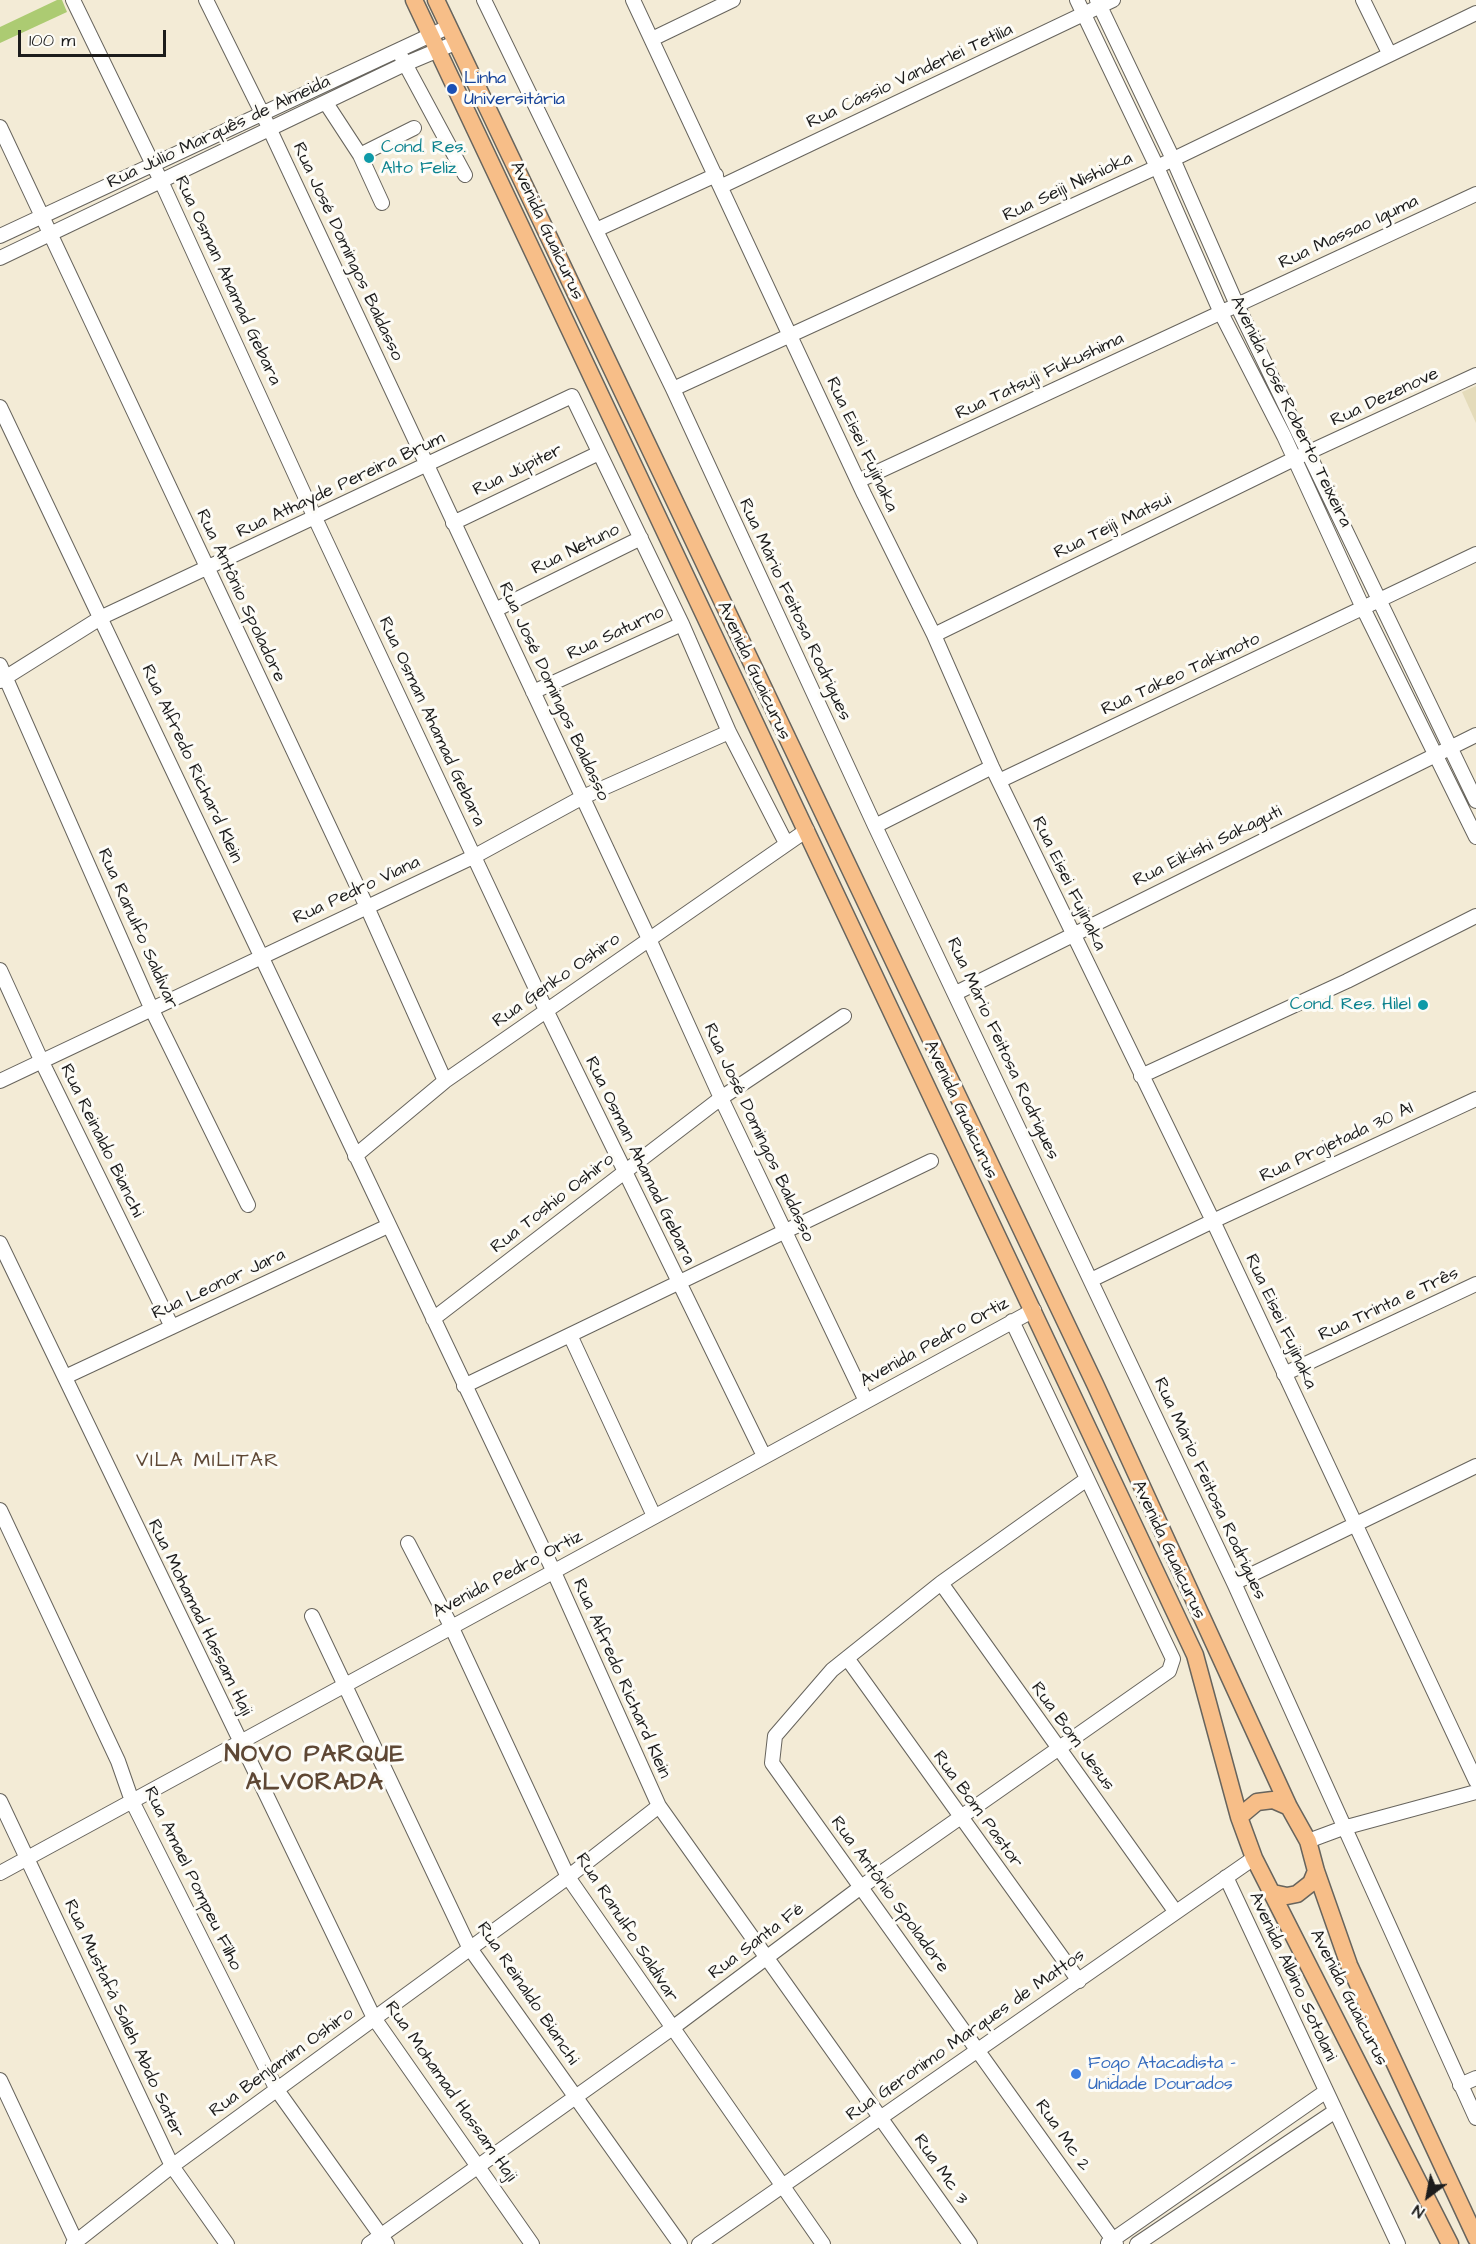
<!DOCTYPE html>
<meta charset="utf-8">
<style>
body{margin:0}
#map{position:relative;width:1476px;height:2244px;overflow:hidden;background:#f3ebd6;font-family:"Architects Daughter",sans-serif}
canvas{display:block}
.north{position:absolute;left:1398px;top:2166px;width:60px;height:60px;-webkit-text-stroke:4px #fdfcf7;paint-order:stroke;rotate:212deg;font-size:16px;font-weight:700;line-height:24px;text-align:center;color:#1c1c1c}
.north::after{content:'';display:block;margin:auto;width:21px;height:27px;background:#1c1c1c;clip-path:polygon(50% 0,100% 100%,50% 72%,0 100%)}
.scale{position:absolute;left:18px;top:30px;width:148px;height:27px;box-sizing:border-box;border:3px solid #1c1c1c;border-top:0;padding-left:8px;font-size:18px;line-height:21px;white-space:nowrap;color:#1c1c1c;-webkit-text-stroke:4px #fdfcf7;paint-order:stroke}
</style>
<div id="map">
<canvas width="1476" height="2244"></canvas>
<div class="north">N</div>
<div class="scale">100 m</div>
</div>
<script>
const ctx = document.querySelector('canvas').getContext('2d');
ctx.lineJoin = 'round';
function fill(path, color) { ctx.fillStyle = color; ctx.fill(path, 'evenodd'); }
const toPath = rows => new Path2D(rows.map(r => 'M' + r).join(''));
function trace(path, color, width, dash) { ctx.strokeStyle = color; ctx.lineWidth = width; ctx.lineCap = dash ? 'butt' : 'round'; ctx.setLineDash(dash || []); ctx.stroke(path); }
function label(font, color, halo, rows, align = 'center') {
  ctx.font = font + ' "Architects Daughter",sans-serif'; ctx.lineWidth = 6; ctx.setLineDash([]); ctx.textBaseline = 'middle'; ctx.strokeStyle = halo; ctx.fillStyle = color; for (const [text, x, y, turn = 0] of rows) {
    ctx.save(); ctx.translate(x, y); ctx.rotate((+turn || 0) * Math.PI / 180); ctx.textAlign = isNaN(turn) ? turn : align; if (halo) ctx.strokeText(text, 0, 0); ctx.fillText(text, 0, 0); ctx.restore();
  }
}
const built = toPath([
 [1476,386,1476,423,1462,392]
]);
const green = toPath([
 [57,0,62,0,67,12,0,43,0,27]
]);
const minor = toPath([
 [73,0,161,181,315,518,546,1010,764,1456],
 [206,0,263,115,649,939,721,1098,866,1401],
 [484,0,673,389,875,826,1234,1583,1476,2118],
 [633,0,864,494,934,635,992,767,1213,1221,1476,1781],
 [1077,0,1157,167,1221,313,1284,436,1363,608,1476,837],
 [1097,0,1173,159,1237,305,1476,801],
 [1363,0,1389,53],
 [652,39,733,0],
 [402,58,465,175],
 [326,103,360,155,382,203],
 [0,127,367,907,445,1081],
 [360,155,414,128],
 [722,186,1113,0],
 [596,230,716,175],
 [0,236,448,27],
 [0,258,405,64,455,43],
 [673,389,1157,167,1476,13],
 [0,407,553,1570,659,1806,970,2244],
 [858,481,1476,194],
 [453,523,599,453],
 [495,610,641,538],
 [934,635,1294,459,1476,375],
 [0,665,152,1010,248,1205],
 [0,681,102,617,572,396,682,624,729,732,786,843],
 [533,692,682,624],
 [999,781,1476,554],
 [875,826,992,767],
 [0,970,42,1062,172,1327],
 [956,993,1476,735],
 [1141,1076,1347,981,1476,916],
 [0,1081,475,856,583,797,729,732],
 [355,1156,445,1081,807,830],
 [0,1243,374,2018,532,2244],
 [1091,1280,1213,1221,1476,1099],
 [433,1319,721,1098,844,1016],
 [570,1335,654,1516],
 [1284,1374,1476,1284],
 [65,1377,388,1226],
 [464,1386,931,1161],
 [1087,1479,941,1583,832,1670,775,1736,772,1763,1116,2244],
 [0,1510,118,1761,132,1801,277,2090,387,2244],
 [408,1543,451,1626,568,1877,823,2244],
 [941,1583,1175,1911],
 [1234,1583,1476,1466],
 [312,1616,469,1947,680,2244],
 [847,1658,1079,1981],
 [0,1801,172,2166,227,2244],
 [1308,1841,1343,1828,1476,1792],
 [0,1873,1034,1310],
 [1226,1877,1398,2244],
 [0,2080,77,2244],
 [1460,2085,1476,2078],
 [1108,2243,1325,2092],
 [73,2244,172,2166,568,1877,659,1806],
 [369,2244,671,2029,861,1887,1169,1671,1173,1659,1012,1321],
 [699,2244,1254,1858],
 [1137,2244,1334,2112]
]);
const major = toPath([
 [414,0,1195,1655,1239,1817,1254,1858,1450,2244],
 [436,0,1095,1384,1289,1807,1308,1841,1316,1871,1349,1965,1476,2238],
 [1239,1817,1257,1802,1273,1800,1289,1807],
 [1273,1893,1287,1896,1297,1894,1311,1883,1316,1871]
]);
const markers = [
 [452,89,6,"#1a4fb4"],
 [369,158,6,"#0f9aa8"],
 [1423,1005,6,"#0f9aa8"],
 [1076,2074,6,"#3f7fe0"]
];
const streetNames = [
 ["Rua Cássio Vanderlei Tetilia",910,77,-25],
 ["Rua Júlio Marquês de Almeida",219,133,-25],
 ["Rua Seiji Nishioka",1068,188,-25],
 ["Avenida Guaicurus",546,231,65],
 ["Rua Massao Iguma",1349,233,-25],
 ["Rua José Domingos Baldasso",347,252,65],
 ["Rua Osman Ahamad Gebara",227,281,65],
 ["Rua Tatsuji Fukushima",1040,377,-25],
 ["Rua Dezenove",1385,398,-25],
 ["Avenida José Roberto Teixeira",1290,412,64],
 ["Rua Eisei Fujinaka",861,445,65],
 ["Rua Júpiter",518,471,-26],
 ["Rua Athayde Pereira Brum",341,486,-25],
 ["Rua Teiji Matsui",1113,527,-26],
 ["Rua Netuno",576,550,-26],
 ["Rua Antônio Spoladore",240,596,65],
 ["Rua Mário Feitosa Rodrigues",794,610,65],
 ["Rua Saturno",616,634,-25],
 ["Avenida Guaicurus",753,671,65],
 ["Rua Takeo Takimoto",1181,675,-25],
 ["Rua José Domingos Baldasso",553,692,65],
 ["Rua Osman Ahamad Gebara",431,722,65],
 ["Rua Alfredo Richard Klein",191,764,65],
 ["Rua Eikishi Sakaguti",1208,847,-26],
 ["Rua Eisei Fujinaka",1068,884,64],
 ["Rua Pedro Viana",357,891,-25],
 ["Rua Ranulfo Saldivar",137,929,66],
 ["Rua Genko Oshiro",557,981,-35],
 ["Rua Mário Feitosa Rodrigues",1002,1049,65],
 ["Avenida Guaicurus",960,1110,65],
 ["Rua José Domingos Baldasso",758,1133,65],
 ["Rua Reinaldo Bianchi",101,1141,64],
 ["Rua Projetada 30 AI",1337,1143,-25],
 ["Rua Osman Ahamad Gebara",639,1161,64],
 ["Rua Toshio Oshiro",553,1204,-38],
 ["Rua Leonor Jara",219,1285,-25],
 ["Rua Trinta e Três",1389,1305,-25],
 ["Rua Eisei Fujinaka",1280,1322,65],
 ["Avenida Pedro Ortiz",935,1343,-29],
 ["Rua Mário Feitosa Rodrigues",1209,1489,65],
 ["Avenida Guaicurus",1168,1550,65],
 ["Avenida Pedro Ortiz",508,1575,-28],
 ["Rua Mohamad Hassam Haji",199,1618,64],
 ["Rua Alfredo Richard Klein",621,1679,66],
 ["Rua Bom Jesus",1072,1737,54],
 ["Rua Bom Pastor",977,1810,54],
 ["Rua Amael Pompeu Filho",192,1879,64],
 ["Rua Antônio Spoladore",889,1895,54],
 ["Rua Ranulfo Saldivar",626,1928,57],
 ["Rua Santa Fé",757,1942,-37],
 ["Avenida Albino Sotolani",1292,1977,65],
 ["Rua Reinaldo Bianchi",527,1994,56],
 ["Avenida Guaicurus",1348,1998,63],
 ["Rua Mustafá Saleh Abdo Sater",123,2019,65],
 ["Rua Geronimo Marques de Mattos",966,2036,-35],
 ["Rua Benjamim Oshiro",282,2063,-36],
 ["Rua Mohamad Hassam Haji",450,2092,55],
 ["Rua Mc 2",1062,2136,55],
 ["Rua Mc 3",940,2170,55]
];
const transitNames = [
 ["Linha",464,79],
 ["Universitária",464,100]
];
const cultureNames = [
 ["Cond. Res.",381,148],
 ["Alto Feliz",381,169],
 ["Cond. Res. Hilel",1411,1005,"right"]
];
const shopNames = [
 ["Fogo Atacadista -",1088,2064],
 ["Unidade Dourados",1088,2085]
];
const neighbourhoodNames = [
 ["VILA MILITAR",208,1462]
];
const districtNames = [
 ["NOVO PARQUE",315,1756],
 ["ALVORADA",315,1784]
];
fill(built, '#e4dbba');
fill(green, '#accb72');
trace(minor, '#67645d', 16);
trace(major, '#67645d', 19);
trace(minor, '#fff', 14);
trace(major, '#f7be88', 16);
for (const [x, y, r, color] of markers) { const dot = new Path2D(); dot.arc(x, y, r, 0, 2 * Math.PI); ctx.fillStyle = color; ctx.fill(dot); trace(dot, '#fdfcf7', 2); }
label('18px', '#1c1c1c', '#fdfcf7', streetNames);
label('18px', '#164399', '#fdfcf7', transitNames, 'left');
label('18px', '#0d838f', '#fdfcf7', cultureNames, 'left');
label('18px', '#366cbe', '#fdfcf7', shopNames, 'left');
ctx.letterSpacing = '1.5px';
label('20px', '#5e4734', '#fdfcf7', neighbourhoodNames);
ctx.letterSpacing = '0px';
ctx.letterSpacing = '1.5px';
label('bold 24px', '#5e4734', '#fdfcf7', districtNames);
ctx.letterSpacing = '0px';
</script>
